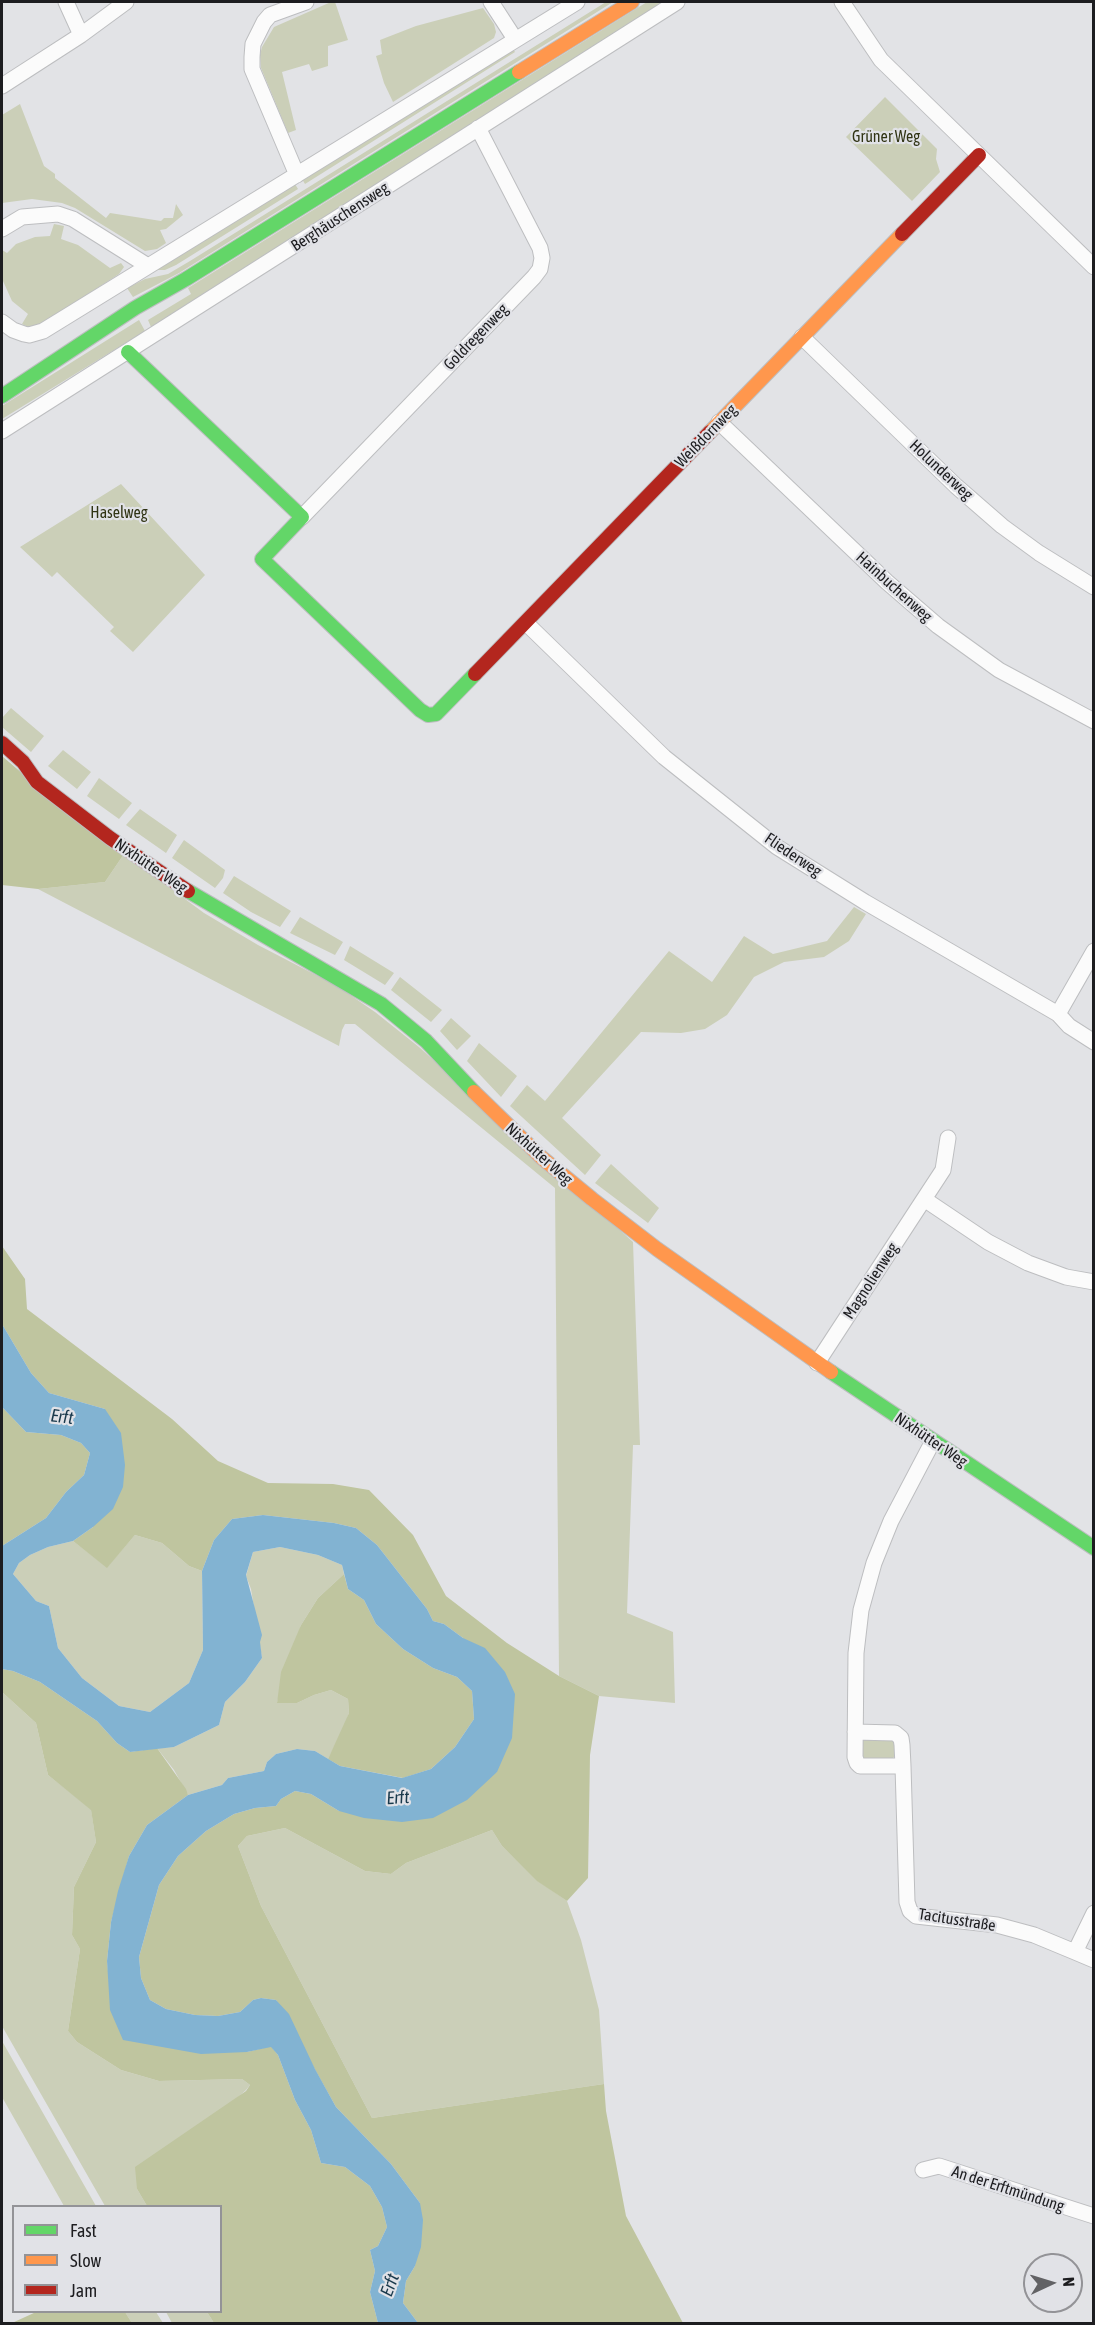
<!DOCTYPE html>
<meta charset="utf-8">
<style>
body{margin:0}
#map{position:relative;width:1095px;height:2325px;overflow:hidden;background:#e2e3e6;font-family:"Asap Condensed",sans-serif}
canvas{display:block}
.frame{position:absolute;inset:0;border:3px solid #1d1d20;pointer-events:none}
.legend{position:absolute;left:12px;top:2205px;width:210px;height:108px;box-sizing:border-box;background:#e1e2e7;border:2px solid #939397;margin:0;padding:8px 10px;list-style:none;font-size:18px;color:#1d1d20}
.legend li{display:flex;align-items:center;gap:12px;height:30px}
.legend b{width:30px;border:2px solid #939397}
.north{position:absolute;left:1023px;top:2253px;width:60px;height:60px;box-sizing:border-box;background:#e1e2e7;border:2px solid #939397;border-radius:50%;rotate:86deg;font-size:16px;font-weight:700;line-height:24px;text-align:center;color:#1d1d20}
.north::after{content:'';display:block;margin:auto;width:21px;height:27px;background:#626265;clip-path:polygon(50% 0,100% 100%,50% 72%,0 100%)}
</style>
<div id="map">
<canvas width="1095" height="2325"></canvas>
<div class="frame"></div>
<ul class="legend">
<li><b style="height:8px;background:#63d668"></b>Fast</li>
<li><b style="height:8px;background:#ff974d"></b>Slow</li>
<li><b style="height:8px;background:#b3261e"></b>Jam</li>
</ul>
<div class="north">N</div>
</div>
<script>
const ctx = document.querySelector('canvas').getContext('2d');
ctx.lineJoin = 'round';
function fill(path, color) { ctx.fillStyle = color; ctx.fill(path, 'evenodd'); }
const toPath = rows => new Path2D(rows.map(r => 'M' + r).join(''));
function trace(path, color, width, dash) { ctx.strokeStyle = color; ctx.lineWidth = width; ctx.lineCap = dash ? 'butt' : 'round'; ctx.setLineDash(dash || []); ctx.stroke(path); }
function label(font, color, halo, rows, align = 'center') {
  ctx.font = font + ' "Asap Condensed",sans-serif'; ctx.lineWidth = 4.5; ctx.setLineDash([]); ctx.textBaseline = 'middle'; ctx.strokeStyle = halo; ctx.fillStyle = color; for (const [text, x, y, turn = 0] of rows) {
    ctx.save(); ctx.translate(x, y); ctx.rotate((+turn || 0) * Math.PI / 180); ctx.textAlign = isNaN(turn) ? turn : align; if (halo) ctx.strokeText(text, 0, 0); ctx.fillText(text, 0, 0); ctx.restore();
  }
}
const green = toPath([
 [331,2,335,2,348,40,328,46,328,66,312,71,309,64,282,72,296,130,288,133,261,68,260,55,262,47,274,27],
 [606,2,613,2,179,273,133,297,127,288,145,279,168,274,190,261],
 [647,2,663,2,151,327,148,320,191,294,188,288],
 [483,8,494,24,496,32,494,38,393,102,384,83,376,56,382,54,380,40,416,26],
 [513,49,515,52,305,184,302,179],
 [885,97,937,149,936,159,940,172,912,201,846,137],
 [20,104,44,166,55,174,55,178,106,218,110,213,161,221,164,218,173,218,176,204,183,215,166,229,160,230,166,243,157,249,145,251,75,208,62,203,32,199,2,203,2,115],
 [295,184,298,189,176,265,165,270,155,270],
 [54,224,64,226,61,239,78,245,110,268,121,263,124,267,119,274,42,324,28,327,22,324,28,314,12,301,3,281,2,250,7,253,16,244,35,237,50,236],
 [139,320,145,331,2,419,2,406],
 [121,484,205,575,133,652,110,631,114,627,57,572,52,577,20,547],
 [11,708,44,736,31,752,2,727,2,718],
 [63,750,91,772,77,789,48,766],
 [99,778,132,803,119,819,87,796],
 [140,809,177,835,166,853,126,825],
 [184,840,225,870,223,878,215,888,172,858],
 [124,854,204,913,258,945,337,986,375,1012,419,1047,633,1242,640,1445,633,1445,627,1613,673,1632,675,1703,599,1696,559,1676,555,1188,355,1024,345,1024,342,1030,339,1046,38,889,105,882],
 [234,876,291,911,280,927,251,912,223,893],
 [854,907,866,914,849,941,824,957,784,962,754,977,727,1015,705,1029,681,1033,641,1032,562,1118,601,1155,585,1175,510,1106,527,1085,545,1101,669,951,712,982,744,936,773,954,827,941],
 [300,917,343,942,335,955,290,933],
 [350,946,394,973,385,985,344,960],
 [400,977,442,1010,431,1022,391,990],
 [451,1018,471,1036,457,1050,440,1031],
 [479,1043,517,1076,501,1097,467,1061],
 [611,1164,659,1208,648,1223,595,1183],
 [135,1535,162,1543,189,1566,202,1571,203,1650,189,1683,150,1712,119,1706,82,1678,58,1648,49,1606,36,1601,13,1574,19,1563,30,1555,48,1547,73,1541,107,1567],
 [280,1547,318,1555,342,1565,344,1574,318,1598,301,1625,277,1702,297,1703,314,1695,331,1690,348,1699,349,1713,344,1728,328,1759,315,1751,297,1749,276,1754,267,1762,264,1771,228,1778,222,1785,188,1795,174,1770,157,1748,174,1747,219,1725,225,1702,245,1682,262,1658,251,1589,246,1576,253,1552],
 [2,1692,36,1723,48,1775,91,1809,96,1842,74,1887,72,1935,80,1949,68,2031,77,2042,121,2070,159,2081,242,2079,250,2085,246,2090,137,2189,147,2206,105,2206,2,2026],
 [863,1737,890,1738,895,1743,894,1757,891,1760,865,1759,861,1755],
 [285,1828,365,1871,391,1874,406,1863,492,1830,502,1846,537,1880,567,1901,581,1940,599,2010,604,2084,372,2118,261,1906,238,1846,247,1836],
 [2,2041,96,2206,64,2206,2,2097],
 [125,2312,156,2312,163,2323,132,2323],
 [166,2312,207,2312,214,2323,172,2323]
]);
const forest = toPath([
 [2,756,79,822,124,854,105,882,38,889,2,885],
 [2,1246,25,1279,27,1309,172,1419,218,1461,268,1483,333,1484,369,1490,413,1535,446,1596,507,1643,559,1676,599,1696,590,1755,588,1878,567,1901,537,1881,502,1846,492,1830,406,1863,391,1874,365,1871,285,1828,247,1836,238,1846,261,1906,372,2118,604,2084,606,2111,626,2216,683,2323,418,2323,403,2303,406,2281,415,2266,420,2203,391,2164,336,2107,276,2000,261,1998,253,2000,240,2012,218,2016,195,2015,166,2009,150,2000,141,1978,139,1957,159,1885,178,1856,206,1831,234,1814,255,1808,276,1806,281,1799,295,1791,311,1794,339,1811,497,1772,463,1638,444,1624,433,1621,427,1609,377,1545,356,1528,334,1523,263,1515,232,1519,214,1540,202,1571,189,1566,162,1543,135,1535,107,1568,73,1541,93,1527,105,1409,49,1393,31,1373,2,1324],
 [2,1407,26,1432,61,1435,81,1443,90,1453,84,1475,66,1492,46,1518,2,1546],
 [344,1574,348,1589,364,1600,376,1624,403,1649,433,1668,457,1677,472,1691,474,1719,455,1747,431,1769,403,1778,340,1766,328,1759,349,1713,348,1699,331,1690,314,1695,297,1703,277,1703,281,1672,301,1625,318,1598],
 [2,1669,13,1671,40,1682,97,1721,117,1743,130,1752,157,1748,186,1789,188,1795,147,1825,129,1856,111,1922,107,1961,109,1981,247,2052,271,2046,278,2055,295,2100,311,2130,321,2163,345,2167,370,2186,382,2207,387,2227,378,2246,370,2250,375,2271,370,2292,378,2323,214,2323,207,2312,220,2312,220,2206,147,2206,137,2189,135,2167,246,2091,250,2085,242,2079,159,2081,121,2070,77,2042,68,2031,80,1949,72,1935,74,1887,96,1842,91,1810,48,1775,36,1723,2,1692],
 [36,2312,125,2312,132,2323,12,2323]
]);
const water = toPath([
 [2,1324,31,1373,49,1393,105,1409,121,1433,125,1465,123,1487,113,1509,93,1527,73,1541,48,1547,30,1555,19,1563,13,1574,36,1601,49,1606,58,1648,82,1678,119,1706,150,1712,189,1683,203,1650,202,1571,214,1540,232,1519,263,1515,334,1523,356,1528,377,1545,427,1609,433,1621,444,1624,463,1638,485,1648,505,1672,515,1694,512,1738,497,1772,467,1800,433,1818,402,1822,364,1818,339,1811,311,1794,295,1791,281,1799,276,1806,255,1808,234,1814,206,1831,178,1856,159,1885,139,1957,141,1978,150,2000,166,2009,195,2015,218,2016,240,2012,253,2000,261,1998,276,2000,289,2014,315,2069,336,2107,391,2164,420,2203,423,2220,421,2247,415,2266,406,2281,403,2303,418,2323,378,2323,370,2292,375,2271,370,2250,378,2246,387,2227,382,2207,370,2186,345,2167,321,2163,311,2130,295,2100,278,2055,271,2047,247,2052,201,2054,123,2040,110,2010,107,1961,111,1922,118,1891,129,1856,147,1825,188,1795,222,1785,228,1778,264,1771,267,1762,276,1754,297,1749,315,1751,340,1766,402,1778,431,1769,455,1747,474,1719,472,1691,457,1677,433,1668,403,1649,376,1624,364,1600,348,1589,342,1565,318,1555,280,1547,253,1552,246,1575,262,1635,260,1642,262,1658,245,1682,225,1702,219,1725,174,1747,130,1752,117,1743,97,1721,40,1682,13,1671,2,1669,2,1546,46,1518,66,1492,84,1475,90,1453,81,1443,61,1435,26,1432,2,1407]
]);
const street = toPath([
 [66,2,81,35],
 [491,2,515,39],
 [842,2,881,60,1094,267],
 [2,86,81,35,126,2],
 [297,175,252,69,252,57,253,44,264,22,270,15,306,2],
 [2,229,22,217,58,214,73,219,148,266],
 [2,322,13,330,24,334,29,335,43,331,577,2],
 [802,337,956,486,1002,526,1039,553,1094,587],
 [719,422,887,582,938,626,999,670,1094,721],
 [2,431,677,2],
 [302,517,534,277,540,269,542,258,540,248,478,128],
 [526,623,664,757,777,847,865,902,1058,1014,1069,1026,1094,1042],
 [1058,1014,1094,951],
 [948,1138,943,1170,924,1199,988,1242,1028,1263,1066,1277,1094,1282],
 [817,1363,924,1199],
 [933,1441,891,1521,874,1563,861,1610,856,1653,855,1757,857,1763,860,1766,903,1766,907,1902,910,1911,916,1916,997,1925,1034,1935,1075,1952,1094,1913],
 [855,1732,895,1733,901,1738,902,1745,903,1766],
 [1075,1952,1094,1960],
 [923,2170,939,2166,1094,2216]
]);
const fast = toPath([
 [128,352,302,517,262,559,420,710,428,715,436,714,475,674],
 [2,396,135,308,186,279,519,72],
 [188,891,381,1004,426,1041,474,1092],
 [831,1372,1094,1548]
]);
const slow = toPath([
 [519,72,632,2],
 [710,432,902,234],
 [474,1092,542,1158,592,1199,657,1249,831,1372]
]);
const jam = toPath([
 [902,234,979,155],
 [475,674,710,432],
 [2,743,23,762,37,782,110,838,188,891]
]);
const parkNames = [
 ["Grüner Weg",886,137],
 ["Haselweg",119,513]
];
const streetNames = [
 ["Berghäuschensweg",340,217,-33],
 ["Goldregenweg",476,337,-46],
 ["Weißdornweg",706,436,-46],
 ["Holunderweg",941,470,43],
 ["Hainbuchenweg",894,587,42],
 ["Fliederweg",793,855,34],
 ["Nixhütter Weg",151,866,34],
 ["Nixhütter Weg",539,1154,42],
 ["Magnolienweg",871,1281,-57],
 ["Nixhütter Weg",931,1440,34],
 ["Tacitusstraße",957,1920,9],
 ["An der Erftmündung",1008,2189,18]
];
const waterNames = [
 ["Erft",62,1417,7],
 ["Erft",398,1798,-3],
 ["Erft",390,2285,-69]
];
fill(green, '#cbcfb8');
fill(forest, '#bfc59f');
fill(water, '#82b3d2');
trace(street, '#bdbec0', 17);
trace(fast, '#bdbec0', 16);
trace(slow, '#bdbec0', 16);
trace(jam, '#bdbec0', 16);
trace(street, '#fbfbfb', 15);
trace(fast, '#63d668', 14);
trace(slow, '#ff974d', 14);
trace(jam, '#b3261e', 14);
label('16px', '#303414', '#e1e2e7', parkNames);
label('16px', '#1d1d20', '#e1e2e7', streetNames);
label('italic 18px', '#19394c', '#e1e2e7', waterNames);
</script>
